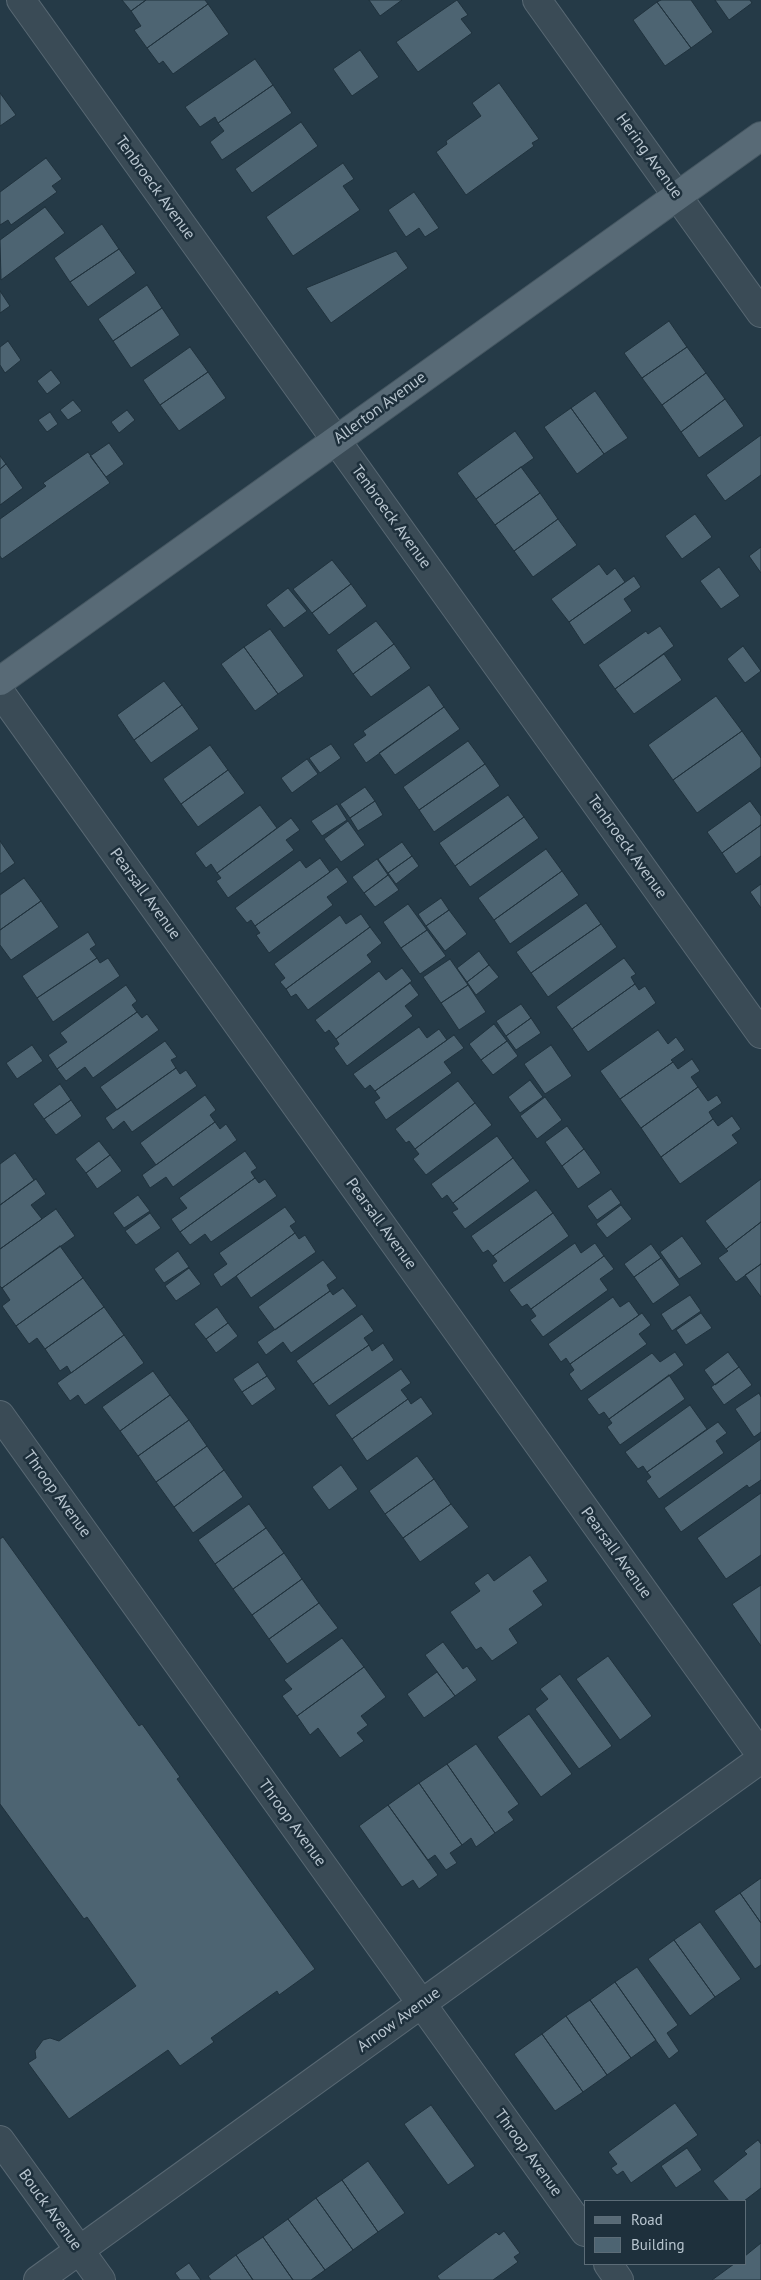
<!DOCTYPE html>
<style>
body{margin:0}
#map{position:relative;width:761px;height:2280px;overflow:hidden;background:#253a47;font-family:"PT Sans",sans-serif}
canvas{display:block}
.legend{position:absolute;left:584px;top:2200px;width:162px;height:65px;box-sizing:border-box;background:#1e303c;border:1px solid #5c6c77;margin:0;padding:6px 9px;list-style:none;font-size:15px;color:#b8c5cf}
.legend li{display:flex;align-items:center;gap:10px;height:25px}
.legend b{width:25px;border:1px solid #5c6c77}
</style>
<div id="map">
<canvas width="761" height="2280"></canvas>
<ul class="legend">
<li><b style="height:6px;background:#586a76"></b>Road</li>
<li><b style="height:14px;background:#4d6472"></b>Building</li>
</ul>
</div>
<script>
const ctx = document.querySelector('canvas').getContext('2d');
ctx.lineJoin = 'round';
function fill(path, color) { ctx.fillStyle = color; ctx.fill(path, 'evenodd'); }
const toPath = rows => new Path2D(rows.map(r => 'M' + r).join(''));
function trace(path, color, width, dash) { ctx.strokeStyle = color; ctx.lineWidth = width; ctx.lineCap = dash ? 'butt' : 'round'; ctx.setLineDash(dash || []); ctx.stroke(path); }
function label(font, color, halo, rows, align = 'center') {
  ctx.font = font + ' "PT Sans",sans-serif'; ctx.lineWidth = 5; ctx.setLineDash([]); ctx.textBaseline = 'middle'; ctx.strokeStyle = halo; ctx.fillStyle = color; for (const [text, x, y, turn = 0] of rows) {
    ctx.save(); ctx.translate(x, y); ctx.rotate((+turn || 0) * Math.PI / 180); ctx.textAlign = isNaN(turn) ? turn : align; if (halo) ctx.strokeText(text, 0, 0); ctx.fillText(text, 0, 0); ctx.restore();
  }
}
const building = toPath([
 [122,0,146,0,131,11,122,0],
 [146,0,205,0,208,4,147,48,134,30,141,26,131,11,146,0],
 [369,0,402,0,380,16,369,0],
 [457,0,468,15,461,19,472,33,418,72,396,42,457,0],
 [661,0,691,0,713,32,691,48,657,2,661,0],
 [715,0,750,0,752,3,729,20,715,0],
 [657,2,691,48,665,66,633,20,657,2],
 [208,4,229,34,173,74,163,61,159,64,147,48,208,4],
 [360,50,379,77,352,96,333,69,360,50],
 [255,59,273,85,218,123,215,117,200,127,185,107,255,59],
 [499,83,539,139,532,143,534,146,466,195,436,152,447,144,446,141,481,116,472,103,499,83],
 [273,85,292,113,222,160,210,142,224,131,218,123,273,85],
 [0,93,16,115,0,126,0,93],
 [301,122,318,146,252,193,235,169,301,122],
 [46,158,62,179,52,186,57,192,11,225,8,220,0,225,0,192,46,158],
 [343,163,354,179,343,186,360,210,293,256,266,217,343,163],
 [414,192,439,228,425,237,419,228,406,237,388,210,414,192],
 [45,207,65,233,1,280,0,240,45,207],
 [102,224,119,249,70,282,54,258,102,224],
 [119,249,136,273,88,307,70,282,119,249],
 [396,251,408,268,331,323,306,288,396,251],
 [147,285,162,308,113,341,98,319,147,285],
 [0,291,10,306,0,313,0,291],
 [162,308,180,335,131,368,113,341,162,308],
 [669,321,687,347,642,378,624,353,669,321],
 [8,341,21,360,5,373,0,365,0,347,8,341],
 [190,347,208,372,160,405,143,380,190,347],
 [687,347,706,373,662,405,642,378,687,347],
 [51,370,61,383,47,394,37,381,51,370],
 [208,372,226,398,179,431,160,405,208,372],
 [706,373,725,399,681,432,662,405,706,373],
 [595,391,628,438,604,454,571,408,595,391],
 [725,399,744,426,699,458,681,432,725,399],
 [73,400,82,411,68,420,60,410,73,400],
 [571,408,604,454,577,474,544,427,571,408],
 [127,410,135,420,119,433,111,422,127,410],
 [50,412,58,424,47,432,38,420,50,412],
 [515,431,534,458,476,499,457,473,515,431],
 [761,435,761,475,725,501,706,475,761,435],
 [109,443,124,464,106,477,90,456,109,443],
 [88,452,110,483,2,559,0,556,0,519,46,486,43,483,88,452],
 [0,456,6,464,0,469,0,456],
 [6,464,23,488,0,505,0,469,6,464],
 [521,467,540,493,495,525,476,499,521,467],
 [540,493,558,519,514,551,495,525,540,493],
 [695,514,712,537,682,559,665,536,695,514],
 [558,519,577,545,533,577,514,551,558,519],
 [761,547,761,573,749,556,761,547],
 [332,560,351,584,312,613,293,589,332,560],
 [599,564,607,575,615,568,625,582,569,622,551,599,599,564],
 [719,567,740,596,721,609,700,581,719,567],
 [634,576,641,587,624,599,632,611,584,645,569,622,634,576],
 [351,584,367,606,329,635,312,613,351,584],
 [288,588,307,611,284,628,266,605,288,588],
 [376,621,394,644,353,674,336,650,376,621],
 [660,626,674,646,615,689,598,665,646,631,648,634,660,626],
 [270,629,304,676,278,694,244,647,270,629],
 [394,644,411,668,371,697,353,674,394,644],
 [743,646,761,671,745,683,727,659,743,646],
 [244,647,278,694,255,711,221,664,244,647],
 [664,654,682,680,634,714,615,689,664,654],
 [164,681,182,705,134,740,117,715,164,681],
 [429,685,444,707,366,763,353,744,366,735,363,731,429,685],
 [716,696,742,731,673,780,648,745,716,696],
 [182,705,199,729,151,763,134,740,182,705],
 [444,707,460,729,395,775,379,753,444,707],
 [742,731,761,758,761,767,697,813,673,780,742,731],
 [468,741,485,764,419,810,403,787,468,741],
 [331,744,341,758,320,773,309,758,331,744],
 [210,745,228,770,181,804,163,779,210,745],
 [307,759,318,774,292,793,281,778,307,759],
 [485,764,500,786,434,832,419,810,485,764],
 [228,770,245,793,198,827,181,804,228,770],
 [365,787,375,801,350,818,340,804,365,787],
 [508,795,524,817,455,866,439,843,508,795],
 [375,801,383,815,358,831,350,818,375,801],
 [750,801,761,816,761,825,722,853,707,832,750,801],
 [337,804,347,820,322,836,311,821,337,804],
 [260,805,277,828,217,873,211,864,206,868,195,853,260,805],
 [524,817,539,838,470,887,455,866,524,817],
 [291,818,300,830,286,840,294,850,228,898,216,881,221,878,217,873,291,818],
 [348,821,365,845,341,862,324,839,348,821],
 [761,825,761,856,736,874,722,853,761,825],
 [0,841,15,863,0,874,0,841],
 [402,842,412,856,388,873,378,859,402,842],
 [546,849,562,871,494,920,478,898,546,849],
 [412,856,419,866,396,884,388,873,412,856],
 [320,858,330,872,255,926,251,920,247,923,235,908,300,860,306,868,320,858],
 [377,859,388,875,364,893,352,877,377,859],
 [337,867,348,882,327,897,333,905,269,953,256,935,260,933,255,926,337,867],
 [562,871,579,895,510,944,494,920,562,871],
 [388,875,399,890,375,907,364,893,388,875],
 [24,878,41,901,0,930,0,895,24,878],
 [761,884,761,908,750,892,761,884],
 [441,898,449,910,426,926,418,914,441,898],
 [41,901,59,927,11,960,0,945,0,930,41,901],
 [586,903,601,924,531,973,516,952,586,903],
 [408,904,427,930,401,948,383,922,408,904],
 [449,910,467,934,445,951,426,926,449,910],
 [361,914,370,927,286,989,280,982,285,978,274,964,340,915,346,924,361,914],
 [601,924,617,947,548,997,531,973,601,924],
 [370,927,382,943,367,955,372,962,308,1010,296,994,291,997,286,989,370,927],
 [427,930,446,956,420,974,401,948,427,930],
 [88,932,96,945,90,949,97,958,37,998,22,976,88,932],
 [479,951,489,965,467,982,457,968,479,951],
 [97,958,100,963,108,958,120,976,53,1022,37,998,97,958],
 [624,958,636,974,631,977,635,984,572,1029,556,1007,624,958],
 [450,959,468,985,441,1003,423,977,450,959],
 [489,965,499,977,476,995,467,982,489,965],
 [402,968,412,981,336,1039,329,1030,325,1033,315,1020,379,971,386,980,402,968],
 [410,983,419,995,405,1006,413,1016,347,1066,334,1048,339,1044,336,1039,410,983],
 [635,984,639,990,645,986,656,1003,588,1052,572,1029,635,984],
 [126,985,137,1001,132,1005,137,1012,57,1069,48,1055,67,1042,60,1033,126,985],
 [468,985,486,1012,459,1030,441,1003,468,985],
 [521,1004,531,1018,506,1036,496,1021,521,1004],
 [137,1012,142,1018,147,1014,159,1030,93,1078,85,1067,66,1081,57,1069,137,1012],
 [531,1018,541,1033,516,1050,506,1036,531,1018],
 [494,1024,507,1041,481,1060,469,1044,494,1024],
 [419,1027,427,1038,439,1029,447,1040,375,1091,370,1085,365,1089,353,1074,419,1027],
 [658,1030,668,1044,676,1037,685,1050,671,1060,673,1062,620,1099,600,1071,658,1030],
 [454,1035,464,1048,444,1062,452,1073,386,1120,374,1102,380,1098,375,1091,454,1035],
 [165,1041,177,1057,171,1060,176,1068,117,1110,100,1087,165,1041],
 [507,1041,518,1056,493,1075,481,1060,507,1041],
 [32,1045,43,1061,17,1079,6,1063,32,1045],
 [551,1045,572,1076,545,1094,524,1064,551,1045],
 [692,1059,700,1071,691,1077,698,1087,641,1128,620,1099,673,1062,678,1069,692,1059],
 [176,1068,180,1074,186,1070,197,1086,132,1132,124,1121,113,1130,105,1118,176,1068],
 [530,1080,543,1097,520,1113,508,1097,530,1080],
 [458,1081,475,1103,415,1149,409,1141,406,1143,395,1129,458,1081],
 [60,1084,71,1100,44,1119,33,1104,60,1084],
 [698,1087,708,1101,717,1095,722,1103,709,1112,713,1119,661,1157,641,1128,698,1087],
 [205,1095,216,1110,210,1115,215,1122,156,1165,140,1143,205,1095],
 [545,1097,562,1120,537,1139,520,1116,545,1097],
 [71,1100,82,1116,56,1135,44,1119,71,1100],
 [475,1103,492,1125,426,1175,413,1159,419,1154,415,1149,475,1103],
 [732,1116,741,1129,732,1135,738,1143,680,1184,661,1157,713,1119,718,1126,732,1116],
 [215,1122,220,1129,226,1124,237,1140,173,1187,166,1177,150,1188,142,1175,215,1122],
 [567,1126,584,1149,562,1166,545,1142,567,1126],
 [497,1136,513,1158,453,1203,447,1195,442,1199,431,1184,497,1136],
 [99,1141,110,1155,86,1173,75,1159,99,1141],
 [584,1149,601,1173,578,1189,562,1166,584,1149],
 [245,1151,257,1168,251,1172,255,1178,180,1232,171,1219,187,1208,179,1198,245,1151],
 [15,1153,34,1180,0,1205,0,1164,15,1153],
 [110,1155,122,1171,97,1189,86,1173,110,1155],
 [513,1158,530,1181,465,1229,452,1212,458,1209,453,1203,513,1158],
 [255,1178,259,1183,265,1179,277,1196,211,1242,205,1234,190,1245,180,1232,255,1178],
 [36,1179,46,1194,31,1205,42,1219,0,1249,0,1205,36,1179],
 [761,1179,761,1222,726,1249,705,1221,761,1179],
 [611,1189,621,1203,597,1220,587,1206,611,1189],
 [536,1190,553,1213,493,1256,488,1250,483,1253,471,1236,536,1190],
 [138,1195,150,1211,124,1228,113,1213,138,1195],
 [621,1205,632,1219,607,1238,596,1224,621,1205],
 [285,1207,296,1222,290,1226,295,1233,221,1287,213,1274,227,1264,219,1253,285,1207],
 [56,1209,75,1236,2,1288,0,1286,0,1249,56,1209],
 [150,1213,161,1228,136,1245,125,1231,150,1213],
 [553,1213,569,1236,504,1283,492,1265,497,1261,493,1256,553,1213],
 [761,1222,761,1264,736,1282,718,1258,728,1251,726,1249,761,1222],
 [295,1233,299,1239,305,1235,316,1252,251,1298,236,1276,295,1233],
 [682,1236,702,1264,679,1279,660,1252,682,1236],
 [575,1243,581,1253,595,1243,604,1256,531,1309,527,1304,522,1307,509,1290,575,1243],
 [651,1244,661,1258,634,1277,624,1264,651,1244],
 [60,1246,83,1278,16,1326,2,1306,10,1300,2,1288,60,1246],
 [178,1251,189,1267,164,1283,154,1269,178,1251],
 [604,1256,614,1269,600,1279,608,1290,543,1337,530,1320,536,1316,531,1309,604,1256],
 [661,1258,680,1285,653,1304,634,1277,661,1258],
 [323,1260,337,1278,327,1285,330,1291,275,1330,258,1307,323,1260],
 [761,1264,761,1297,745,1275,761,1264],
 [189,1268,201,1284,176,1301,165,1286,189,1268],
 [83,1278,104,1307,45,1349,37,1338,29,1344,16,1326,83,1278],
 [343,1288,357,1306,291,1353,283,1342,266,1355,257,1342,330,1291,333,1295,343,1288],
 [690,1295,701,1311,672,1331,661,1314,690,1295],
 [613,1297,620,1307,629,1301,639,1315,570,1364,566,1358,561,1362,548,1344,613,1297],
 [104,1307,124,1335,71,1373,67,1366,60,1371,45,1349,104,1307],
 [217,1307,228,1323,206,1339,194,1324,217,1307],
 [642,1313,651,1325,639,1334,647,1344,581,1391,569,1374,574,1370,570,1364,642,1313],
 [701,1313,712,1328,686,1345,676,1330,701,1313],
 [362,1314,374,1331,364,1338,369,1345,313,1384,296,1361,362,1314],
 [228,1323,238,1336,216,1353,206,1339,228,1323],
 [124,1335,144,1363,85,1405,78,1395,70,1401,57,1383,124,1335],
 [383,1343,394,1360,329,1406,313,1384,369,1345,372,1351,383,1343],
 [675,1352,684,1365,609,1419,604,1412,599,1415,587,1399,652,1353,660,1362,675,1352],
 [728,1352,739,1367,715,1385,704,1370,728,1352],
 [258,1362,267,1376,242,1392,233,1379,258,1362],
 [739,1367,752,1385,724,1405,711,1387,739,1367],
 [401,1369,411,1383,401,1390,408,1399,352,1439,335,1415,401,1369],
 [153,1371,170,1395,120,1431,102,1407,153,1371],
 [669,1375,685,1399,620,1445,607,1427,612,1423,609,1419,669,1375],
 [267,1376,276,1389,252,1406,242,1392,267,1376],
 [759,1393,761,1397,761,1432,754,1437,735,1409,759,1393],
 [170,1395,189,1420,138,1456,120,1431,170,1395],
 [421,1397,433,1414,367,1461,352,1439,408,1399,411,1404,421,1397],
 [690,1405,707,1429,647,1472,643,1466,638,1469,625,1452,690,1405],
 [189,1420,207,1446,156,1482,138,1456,189,1420],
 [718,1422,727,1433,716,1441,724,1453,659,1499,646,1481,651,1477,647,1472,718,1422],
 [761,1439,761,1480,749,1488,747,1485,681,1532,664,1508,761,1439],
 [207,1446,224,1470,174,1507,156,1482,207,1446],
 [417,1456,434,1479,385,1514,369,1491,417,1456],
 [341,1465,358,1489,329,1510,312,1487,341,1465],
 [224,1470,243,1497,193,1533,174,1507,224,1470],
 [434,1479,451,1504,403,1538,385,1514,434,1479],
 [761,1493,761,1555,726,1579,697,1538,761,1493],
 [249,1504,266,1528,215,1564,198,1540,249,1504],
 [451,1504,469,1527,420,1562,403,1538,451,1504],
 [266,1528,284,1553,233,1589,215,1564,266,1528],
 [3,1537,139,1726,142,1724,180,1777,177,1779,315,1969,279,1995,277,1991,211,2038,214,2042,180,2066,168,2050,69,2119,28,2063,36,2058,35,2051,43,2040,50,2038,59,2041,136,1986,87,1917,84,1919,0,1804,0,1539,3,1537],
 [284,1553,302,1579,252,1615,233,1589,284,1553],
 [530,1555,548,1581,533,1591,543,1605,509,1629,518,1643,492,1661,481,1647,476,1650,450,1612,480,1591,474,1583,488,1573,494,1581,530,1555],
 [302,1579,319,1603,269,1639,252,1615,302,1579],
 [761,1585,761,1646,732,1604,761,1585],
 [319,1603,338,1628,287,1664,269,1639,319,1603],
 [342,1638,364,1667,297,1716,282,1696,292,1689,284,1680,342,1638],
 [443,1642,463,1669,467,1666,477,1680,455,1696,425,1655,443,1642],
 [608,1656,652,1716,620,1740,576,1679,608,1656],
 [364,1667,386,1697,361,1716,368,1725,357,1733,364,1741,340,1758,318,1728,310,1735,297,1716,364,1667],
 [437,1672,455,1696,424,1718,407,1694,437,1672],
 [560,1674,612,1746,579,1769,535,1709,548,1699,540,1689,560,1674],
 [529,1714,572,1774,541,1797,497,1737,529,1714],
 [476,1744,519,1804,508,1812,514,1820,495,1833,447,1764,476,1744],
 [447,1764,495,1833,476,1847,471,1838,462,1845,419,1783,447,1764],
 [419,1783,462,1845,450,1853,457,1863,446,1870,435,1855,428,1860,388,1805,419,1783],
 [388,1805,438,1875,419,1889,413,1880,402,1887,359,1826,388,1805],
 [761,1878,761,1923,740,1893,761,1878],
 [740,1893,761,1923,761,1965,755,1969,714,1911,740,1893],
 [700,1922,741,1979,715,1997,674,1940,700,1922],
 [674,1940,715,1997,690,2016,648,1959,674,1940],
 [637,1967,678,2025,667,2033,679,2051,669,2059,615,1982,637,1967],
 [615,1982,656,2040,631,2058,590,2000,615,1982],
 [590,2000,631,2058,607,2075,566,2016,590,2000],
 [566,2016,607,2075,583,2092,542,2034,566,2016],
 [542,2034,583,2092,555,2111,514,2054,542,2034],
 [675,2103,698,2135,631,2183,623,2171,617,2175,611,2168,617,2164,608,2152,675,2103],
 [431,2105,475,2166,448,2185,404,2124,431,2105],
 [758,2140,761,2144,761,2188,744,2201,729,2201,713,2181,747,2154,744,2151,758,2140],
 [687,2148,702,2170,676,2188,661,2166,687,2148],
 [368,2161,405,2213,378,2232,342,2180,368,2161],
 [342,2180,378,2232,353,2250,316,2198,342,2180],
 [316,2198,353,2250,325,2270,288,2219,316,2198],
 [288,2219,325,2270,311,2280,293,2280,263,2237,288,2219],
 [504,2231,520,2253,514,2257,518,2262,493,2280,440,2280,437,2276,496,2232,499,2235,504,2231],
 [263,2237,293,2280,253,2280,236,2255,263,2237],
 [761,2243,761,2280,712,2280,734,2264,745,2264,745,2256,761,2243],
 [236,2255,253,2280,211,2280,208,2276,236,2255],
 [189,2263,201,2280,180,2280,175,2273,189,2263]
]);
const minor = toPath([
 [21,0,761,1034],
 [537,0,761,313],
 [0,692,761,1755],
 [0,1415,585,2232],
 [0,2140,101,2280],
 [608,2264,619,2280],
 [38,2280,761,1759]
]);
const major = toPath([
 [0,681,761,136]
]);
const streetNames = [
 ["Hering Avenue",649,156,54],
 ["Tenbroeck Avenue",155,188,54],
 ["Allerton Avenue",380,408,-36],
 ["Tenbroeck Avenue",391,517,54],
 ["Tenbroeck Avenue",627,847,54],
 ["Pearsall Avenue",145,894,54],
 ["Pearsall Avenue",381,1224,54],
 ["Throop Avenue",57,1494,54],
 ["Pearsall Avenue",616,1553,54],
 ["Throop Avenue",292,1823,54],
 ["Arnow Avenue",399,2020,-36],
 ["Throop Avenue",528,2153,54],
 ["Bouck Avenue",50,2210,54]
];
fill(building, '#4d6472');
trace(building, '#20323d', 1);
trace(minor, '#586873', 30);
trace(major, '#465762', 30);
trace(minor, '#3a4b56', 28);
trace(major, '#586a76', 28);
label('16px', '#b8c5cf', '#1e303c', streetNames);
</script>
